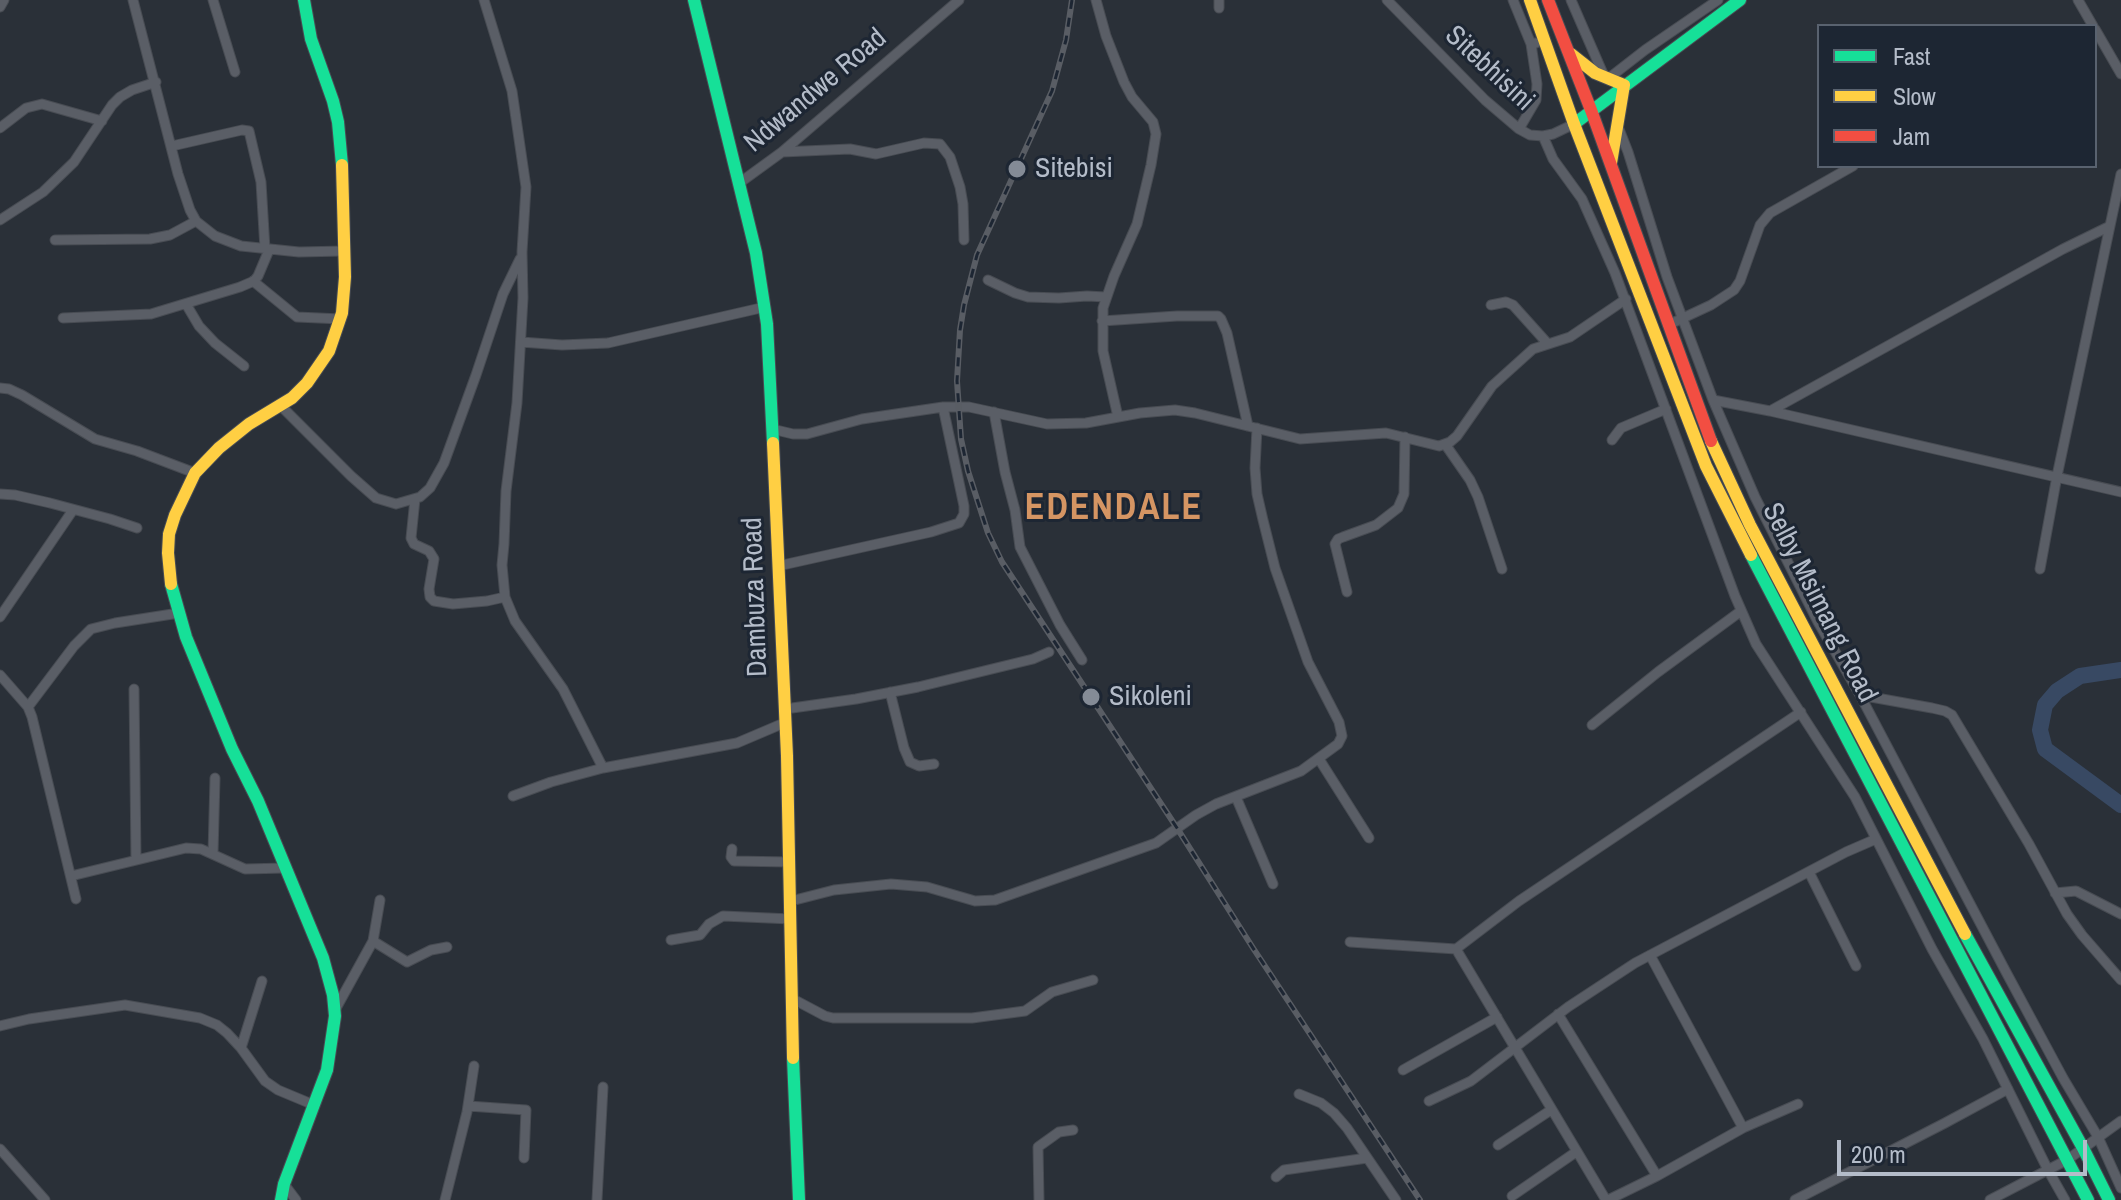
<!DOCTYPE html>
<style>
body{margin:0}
#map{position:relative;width:2121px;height:1200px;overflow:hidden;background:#2a3038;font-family:"Archivo Narrow",sans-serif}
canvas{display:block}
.legend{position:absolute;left:1817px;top:24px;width:280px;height:144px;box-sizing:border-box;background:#1d2633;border:2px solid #59626f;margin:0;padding:10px 14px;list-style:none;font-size:24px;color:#b4bcc9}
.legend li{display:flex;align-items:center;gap:16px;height:40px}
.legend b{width:40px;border:2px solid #59626f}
.scale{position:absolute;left:1837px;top:1140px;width:250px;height:36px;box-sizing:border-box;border:4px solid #b4bcc9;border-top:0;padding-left:10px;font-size:24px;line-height:28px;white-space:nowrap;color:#b4bcc9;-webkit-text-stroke:6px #1d2633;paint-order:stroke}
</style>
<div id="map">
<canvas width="2121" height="1200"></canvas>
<ul class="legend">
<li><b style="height:10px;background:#16e098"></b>Fast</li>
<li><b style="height:10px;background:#ffcf43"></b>Slow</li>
<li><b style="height:10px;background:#f24e42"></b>Jam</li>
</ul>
<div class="scale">200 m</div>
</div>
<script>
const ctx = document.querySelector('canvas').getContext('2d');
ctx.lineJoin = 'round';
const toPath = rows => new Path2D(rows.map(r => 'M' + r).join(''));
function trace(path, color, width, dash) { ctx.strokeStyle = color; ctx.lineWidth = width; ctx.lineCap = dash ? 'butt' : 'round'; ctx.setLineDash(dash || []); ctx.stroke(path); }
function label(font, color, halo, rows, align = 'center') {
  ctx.font = font + ' "Archivo Narrow",sans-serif'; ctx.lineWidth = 6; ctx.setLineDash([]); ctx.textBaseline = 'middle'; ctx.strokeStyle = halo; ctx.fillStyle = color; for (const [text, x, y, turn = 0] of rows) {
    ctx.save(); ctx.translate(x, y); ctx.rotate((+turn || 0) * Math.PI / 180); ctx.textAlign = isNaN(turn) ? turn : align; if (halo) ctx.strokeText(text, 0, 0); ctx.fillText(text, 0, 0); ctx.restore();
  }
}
const river = toPath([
 [2121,670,2080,676,2057,691,2045,705,2040,730,2045,749,2121,805]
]);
const street = toPath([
 [133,0,178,174,190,210,196,221,215,236,241,246,299,252,344,251],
 [213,0,235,72],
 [484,0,512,91,526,187,522,252,523,298,517,403,506,491,504,544,502,565,505,597,515,621,563,689,603,768],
 [1096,0,1106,36,1124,82,1132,97,1153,122,1156,134,1151,165,1137,224,1114,276,1103,308,1103,351,1118,417],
 [1387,0,1485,100,1519,129,1530,135,1543,136,1553,134,1574,124],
 [1513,0,1531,44,1536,43],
 [1571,0,1604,76],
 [2078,0,2093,26],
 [0,7,4,0],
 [1219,8,1219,0],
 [2095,29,2121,74],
 [1609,78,1645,50,1718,0],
 [1617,124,1628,152,1667,277,1713,400,1755,497,1818,622,1860,695,2006,972,2063,1078,2098,1137,2121,1188],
 [0,128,26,108,42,104,102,121],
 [1519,129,1536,100,1537,84,1531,44],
 [1543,136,1553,159,1582,199,1615,273,1735,596,1756,644,1855,797,1932,949,1983,1039,2048,1170,2065,1200],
 [172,146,242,130,249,131,261,182,265,249],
 [782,152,850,149,876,154,924,143,940,144,950,157,960,187,963,204,964,240],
 [738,184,782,152,959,0],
 [0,220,43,192,74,162,112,105,120,97,132,90,156,82],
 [55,240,150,239,170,235,196,221],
 [988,280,1015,293,1028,297,1059,298,1087,296,1106,297],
 [253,281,297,317,341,319],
 [186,304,199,326,215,343,244,366],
 [1491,305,1506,302,1513,305,1548,344],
 [63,318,151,314,240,287,254,281,258,276,269,250],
 [1102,321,1177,316,1218,316,1221,319,1227,333,1248,426],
 [1668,325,1711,305,1734,290,1740,281,1760,225,1770,213,1853,166],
 [521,342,562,345,608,343,765,307],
 [0,388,9,389,22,395,95,439,137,451,195,473],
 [1713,400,1770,411,2121,492],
 [280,405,351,476,376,498,396,504,420,497,430,488,444,463,476,375,503,294,520,259],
 [1770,411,2063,249,2110,226],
 [994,412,1005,472,1015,510,1020,547,1060,625,1082,660],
 [772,429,793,434,807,434,862,419,943,407,969,407,1047,424,1086,423,1140,413,1175,410,1195,413,1300,439,1386,433,1439,446,1450,442,1457,436,1492,386,1533,349,1570,337,1626,299],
 [1612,440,1621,428,1666,409],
 [1445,444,1470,480,1478,497,1502,569],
 [0,494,15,495,50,503,110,519,137,528],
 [415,499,411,538,414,544,429,551,434,559,429,589,430,597,434,601,453,604,487,601,505,597],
 [778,566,931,532,959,523,964,514,964,506,943,407],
 [2040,569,2057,476,2121,174],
 [1347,592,1335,544,1338,539,1343,537,1376,525,1398,508,1404,494,1405,437],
 [0,617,73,510],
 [0,675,28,707,32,717,76,899],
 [134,689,136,860],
 [890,692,904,748,910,762,919,766,934,764],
 [1860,695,1932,708,1945,711,1952,715,2029,844,2067,914,2082,935,2121,980],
 [28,707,74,646,91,629,115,623,179,613],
 [785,709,856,699,918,687,1033,659,1049,652],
 [1592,725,1658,672,1741,611],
 [1319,759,1369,838],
 [513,796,551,782,603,768,737,743,784,723],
 [1236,797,1273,884],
 [732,849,731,857,734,861,790,862],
 [213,854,215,778],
 [1809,872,1856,966],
 [71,876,186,848,201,849,245,869,285,868],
 [2055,893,2076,891,2121,914],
 [791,901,834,890,891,884,927,887,975,901,995,900,1156,843,1196,815,1216,804,1301,771,1338,744,1342,736,1339,722,1308,662,1275,568,1263,520,1257,494,1255,468,1257,428],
 [671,940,700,935,709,924,723,916,791,919],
 [373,941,407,962,431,950,447,947],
 [1350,942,1456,949,1519,901,1801,712],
 [1456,949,1606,1200],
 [1650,955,1743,1128],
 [793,999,825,1016,833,1018,972,1018,1025,1011,1052,992,1093,980],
 [335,1010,373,941,380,900],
 [1558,1014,1657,1176],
 [0,1026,29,1019,125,1005,200,1018,217,1025,227,1033,241,1048,265,1081,278,1090,314,1105],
 [241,1048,262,981],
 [1403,1070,1497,1017],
 [1299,1094,1321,1103,1334,1113,1347,1128,1396,1200],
 [1429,1101,1471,1081,1568,1007,1635,963,1846,852,1876,839],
 [468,1106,526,1110,524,1158],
 [1498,1145,1551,1110],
 [0,1149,45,1200],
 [1276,1177,1284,1170,1367,1158],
 [284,1184,296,1200],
 [1512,1196,1576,1152],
 [445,1200,467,1112,474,1066],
 [597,1200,603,1087],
 [1039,1200,1038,1147,1059,1132,1073,1130],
 [1608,1200,1657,1176,1743,1128,1798,1104],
 [1795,1200,1945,1123,2008,1089],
 [1990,1200,2067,1160,2121,1121]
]);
const fast = toPath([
 [304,0,311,39,333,101,338,122,342,165],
 [694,0,756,253,767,324,773,443],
 [1574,124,1740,0],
 [1751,555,2088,1200],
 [171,584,186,637,232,749,258,801,323,958,333,995,335,1016,327,1070,284,1184,281,1200],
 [1965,934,2083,1148,2109,1200],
 [793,1058,799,1200]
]);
const slow = toPath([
 [1530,0,1574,124,1706,466,1751,555],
 [1571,54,1595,73,1624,85,1611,163],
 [1711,441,1750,525,1965,934],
 [773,443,787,756,793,1058],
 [171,584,168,553,169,534,175,515,195,473,219,448,249,424,292,398,307,383,329,351,342,313,345,277,342,165]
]);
const jam = toPath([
 [1548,0,1591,110,1711,441]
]);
const rail = toPath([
 [1072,0,1066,40,1052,91,977,255,964,305,960,330,957,381,961,439,968,471,988,533,1002,562,1177,828,1253,948,1420,1200]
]);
const markers = [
 [1017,169,10,"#848b96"],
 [1091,697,10,"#848b96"]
];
const streetNames = [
 ["Sitebhisini",1489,69,43],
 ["Ndwandwe Road",816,91,-40],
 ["Dambuza Road",756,597,-92],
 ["Selby Msimang Road",1819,603,63]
];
const poiNames = [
 ["Sitebisi",1035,169],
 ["Sikoleni",1109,697]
];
const districtNames = [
 ["EDENDALE",1114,509]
];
trace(river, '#384963', 16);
trace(street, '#484c53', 11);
trace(fast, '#484c53', 14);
trace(slow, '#484c53', 14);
trace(jam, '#484c53', 14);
trace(street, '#5a5e66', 9);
trace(fast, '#16e098', 12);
trace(slow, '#ffcf43', 12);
trace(jam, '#f24e42', 12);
trace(rail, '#595d64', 6);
trace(rail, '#1d2633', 3, [9]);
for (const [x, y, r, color] of markers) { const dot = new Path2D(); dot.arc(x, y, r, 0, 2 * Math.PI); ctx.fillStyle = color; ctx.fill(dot); trace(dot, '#1d2633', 3); }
label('28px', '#b4bcc9', '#1d2633', streetNames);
label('28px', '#b4bcc9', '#1d2633', poiNames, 'left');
ctx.letterSpacing = '2px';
label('bold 36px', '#d59563', '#1d2633', districtNames);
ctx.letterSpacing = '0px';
</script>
